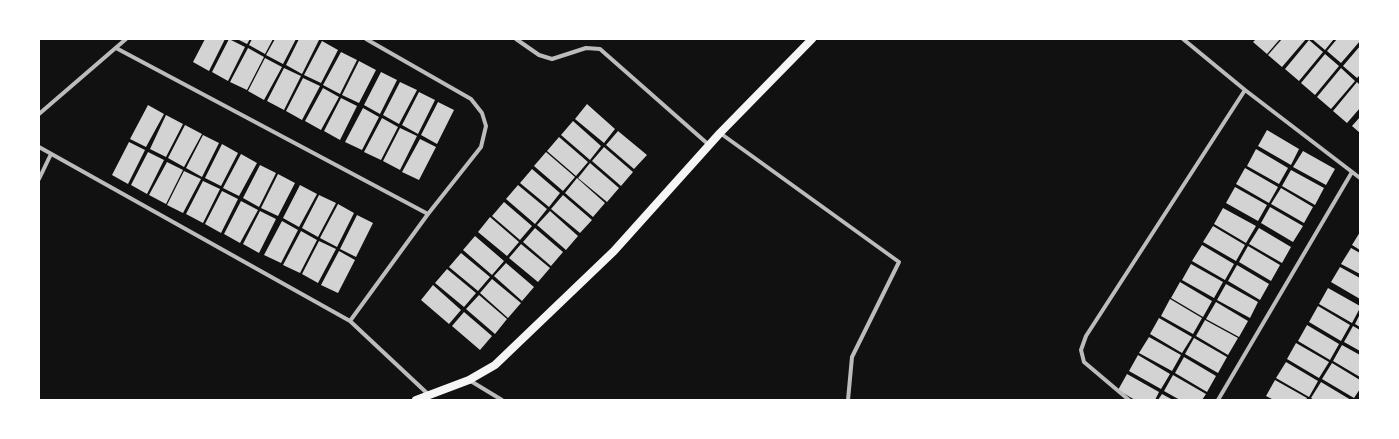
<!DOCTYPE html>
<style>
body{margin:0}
#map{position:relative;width:1399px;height:439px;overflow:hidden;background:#111;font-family:"DM Sans",sans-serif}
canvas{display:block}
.frame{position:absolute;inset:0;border:40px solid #fff;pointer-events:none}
</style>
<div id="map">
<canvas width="1399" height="439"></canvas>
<div class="frame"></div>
</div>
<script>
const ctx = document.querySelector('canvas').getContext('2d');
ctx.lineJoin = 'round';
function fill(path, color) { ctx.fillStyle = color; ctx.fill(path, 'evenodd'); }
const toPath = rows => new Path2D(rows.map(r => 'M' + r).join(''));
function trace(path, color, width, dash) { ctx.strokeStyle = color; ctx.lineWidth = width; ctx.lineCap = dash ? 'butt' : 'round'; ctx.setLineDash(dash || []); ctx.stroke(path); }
const building = toPath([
 [205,39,225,39,209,71,193,62],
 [229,39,245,47,228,81,212,72],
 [237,39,250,39,247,44],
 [252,39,273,39,265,54,249,45],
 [275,39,296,39,283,64,266,55],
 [299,39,319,40,302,74,286,65],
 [1256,39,1280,39,1267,54,1253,42],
 [1282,39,1306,39,1282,67,1268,55],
 [1312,39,1334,39,1325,50],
 [1337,39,1360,39,1360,41,1341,63,1327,51],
 [1309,40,1323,52,1299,81,1285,69],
 [322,41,338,50,321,83,304,75],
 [1360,46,1360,75,1357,78,1343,66],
 [248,48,264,57,247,90,230,82],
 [341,52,357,60,340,94,323,85],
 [1325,54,1339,66,1315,95,1301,83],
 [265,58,282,67,264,100,248,91],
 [359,61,376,70,359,103,342,95],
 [284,68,301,76,284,110,267,101],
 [1341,68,1355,81,1331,109,1317,97],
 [381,72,397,80,380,114,364,105],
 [303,78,320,86,302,120,286,111],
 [400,82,417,90,399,124,383,115],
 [1357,82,1360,85,1360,108,1347,123,1333,111],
 [323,88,339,97,321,130,305,121],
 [419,92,435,100,418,134,402,125],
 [341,98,357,106,340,140,324,131],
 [438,102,454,110,437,144,421,135],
 [587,104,615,129,604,143,575,119],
 [148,105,164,114,146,147,130,139],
 [363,108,379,117,362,150,345,142],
 [166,115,183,124,166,157,150,149],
 [1360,117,1360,133,1352,126],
 [382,118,398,127,381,160,364,152],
 [573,121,601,146,590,160,561,135],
 [185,125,202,134,184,167,168,158],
 [400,128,417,136,400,170,383,161],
 [1267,130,1299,149,1291,165,1258,146],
 [618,131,647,155,634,169,606,145],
 [203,135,219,143,202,177,186,168],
 [559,137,588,162,576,176,547,151],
 [420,139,436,147,419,180,402,172],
 [129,142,145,150,128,184,112,175],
 [222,144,238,153,221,186,205,178],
 [604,147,633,172,621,186,592,161],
 [1256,149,1288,168,1279,184,1247,166],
 [1303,151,1335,169,1326,185,1293,167],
 [148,152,164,160,147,194,131,185],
 [546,152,575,177,563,191,534,166],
 [241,154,257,163,239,196,223,188],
 [167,162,183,170,166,204,149,195],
 [590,163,619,188,607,202,578,178],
 [260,165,276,173,259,207,243,198],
 [1245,168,1278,187,1269,203,1236,184],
 [532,169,560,193,549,207,520,183],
 [1291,170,1324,188,1315,205,1282,186],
 [184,171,201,179,183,213,167,205],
 [278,174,295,183,278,216,261,208],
 [577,178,605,203,593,217,565,193],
 [203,181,220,189,203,223,186,214],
 [300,185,317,194,299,227,283,218],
 [518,185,547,209,535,224,506,199],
 [1235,187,1267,205,1258,221,1226,203],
 [1281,188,1313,207,1304,223,1271,204],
 [222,191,238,199,221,233,205,224],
 [319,195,336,203,318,237,302,228],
 [563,195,592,220,580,233,551,209],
 [241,201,258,210,240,243,224,234],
 [504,202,532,226,520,240,492,216],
 [338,204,354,213,337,247,320,238],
 [1270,207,1303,226,1293,242,1261,223],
 [1223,208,1256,226,1246,243,1214,224],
 [260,211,276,219,259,253,243,244],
 [550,211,578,236,566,250,537,225],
 [357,215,373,223,356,257,340,249],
 [490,217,519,242,507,256,478,232],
 [282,221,298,230,281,263,264,255],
 [1213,226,1245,245,1236,261,1203,242],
 [535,228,563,252,551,266,523,242],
 [1259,228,1291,247,1282,263,1249,244],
 [301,231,317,240,300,273,283,265],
 [1360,232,1360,250,1352,245],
 [475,236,504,261,492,275,463,250],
 [319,241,336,249,318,283,302,274],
 [521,244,550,268,538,282,509,258],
 [1202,245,1234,264,1225,280,1192,261],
 [1248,246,1280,265,1271,281,1239,262],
 [1351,248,1360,253,1360,274,1341,264],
 [339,251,355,260,338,293,321,285],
 [461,253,490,277,478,291,449,267],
 [506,263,534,287,522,301,494,276],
 [1191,264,1223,282,1214,298,1182,280],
 [1237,265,1269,284,1260,300,1228,281],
 [1340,267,1360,278,1360,299,1331,282],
 [447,269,476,293,464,307,435,283],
 [492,279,521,303,508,318,480,293],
 [1180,282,1212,301,1203,317,1171,298],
 [1226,284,1258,302,1250,318,1217,300],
 [433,285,461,310,449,324,421,300],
 [1328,288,1360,306,1360,308,1352,323,1319,304],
 [479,295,507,319,495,334,466,309],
 [1170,299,1202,318,1193,334,1161,316],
 [1216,302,1248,321,1239,337,1206,319],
 [1318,306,1350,325,1341,341,1309,322],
 [464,312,492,336,480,350,452,326],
 [1360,314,1360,327,1355,324],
 [1159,318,1192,337,1182,353,1150,334],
 [1205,320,1238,338,1228,355,1196,336],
 [1307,325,1339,344,1330,360,1298,341],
 [1353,326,1360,330,1360,351,1344,342],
 [1149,337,1181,355,1172,371,1139,353],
 [1194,338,1227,357,1218,373,1185,354],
 [1296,343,1329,362,1319,378,1287,359],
 [1342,345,1360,355,1360,377,1333,361],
 [1138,355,1170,374,1161,389,1129,371],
 [1184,357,1216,376,1207,392,1175,373],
 [1286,362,1318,381,1309,397,1276,378],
 [1332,363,1360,380,1360,389,1354,398,1322,379],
 [1127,374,1159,392,1155,400,1135,400,1118,390],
 [1173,375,1206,394,1202,400,1180,400,1164,391],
 [1275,380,1307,398,1306,400,1274,400,1266,396],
 [1321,382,1351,400,1314,400,1311,398],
 [1162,394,1173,400,1158,400]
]);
const minor = toPath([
 [366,39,471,99,482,113,486,126,481,147,428,214],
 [516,39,539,55,552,59,586,48,600,49,709,145],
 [1183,39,1245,90,1360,178],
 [116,48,428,214,350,321],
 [39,114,126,39],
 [720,133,899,262,852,357,848,400],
 [39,147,350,321,429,395],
 [39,179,51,154],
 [469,380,502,400],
 [1129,400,1084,362,1081,350,1086,336,1245,90],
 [1218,400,1352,172]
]);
const secondary = toPath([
 [416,400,469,380,495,365,614,251,720,133,812,39]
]);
fill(building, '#d3d3d3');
trace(minor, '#bcbcbc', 4);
trace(secondary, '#f5f5f5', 8);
</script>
